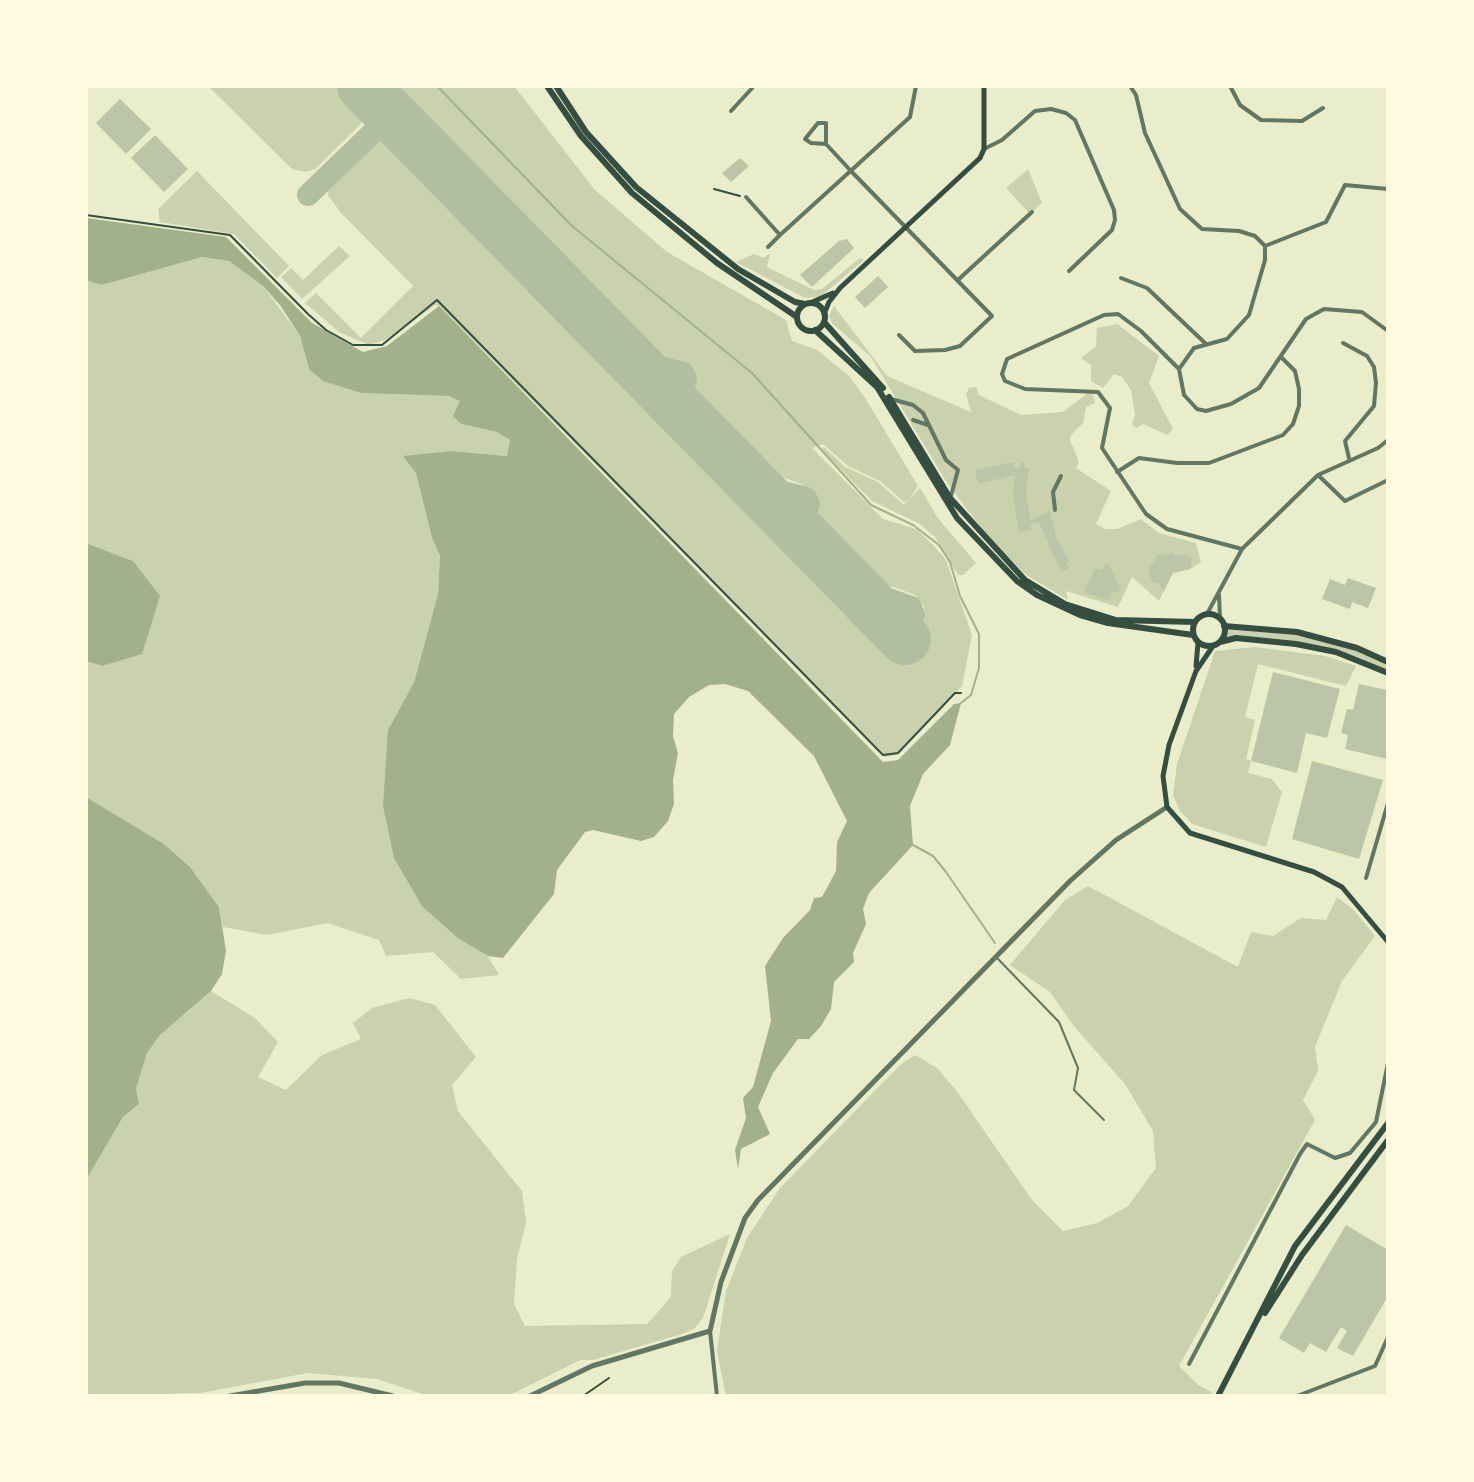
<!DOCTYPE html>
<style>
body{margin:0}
#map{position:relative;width:1474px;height:1482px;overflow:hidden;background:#e9edc9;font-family:"Fira Sans Condensed",sans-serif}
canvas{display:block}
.frame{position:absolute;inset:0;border:88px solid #fefae0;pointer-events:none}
</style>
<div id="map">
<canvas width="1474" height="1482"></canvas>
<div class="frame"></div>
</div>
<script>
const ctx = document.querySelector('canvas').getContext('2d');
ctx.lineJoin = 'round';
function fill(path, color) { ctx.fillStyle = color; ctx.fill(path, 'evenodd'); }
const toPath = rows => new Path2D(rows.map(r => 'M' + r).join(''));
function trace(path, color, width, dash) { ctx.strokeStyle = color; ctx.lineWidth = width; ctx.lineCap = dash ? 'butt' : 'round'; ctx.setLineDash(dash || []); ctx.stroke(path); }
const green = toPath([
 [208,86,337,86,355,104,362,119,360,125,315,169,305,172,292,169],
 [392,86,514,86,595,190,667,252,786,320,792,341,817,350,848,375,864,396,918,486,909,500,904,502,880,481,848,466,823,444,812,448,883,519,916,529,933,545,946,560,972,635,962,686,897,755,885,757,439,306,435,305,391,338,369,345,339,332,305,303,316,293,361,338,413,286,341,213,328,195,328,184,372,141,391,141,895,655,925,624,924,606,915,595,877,581,818,524,816,497,802,484,770,473,691,394,696,376,684,363,650,353],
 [1028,169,1042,203,1030,214,1006,188],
 [197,171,289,266,277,278,234,234,160,222,158,209],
 [339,246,350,256,302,299,281,277,291,268,303,280],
 [770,253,767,267,814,290,822,289,860,258,864,260,820,297,805,298,736,262,754,254,764,258],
 [202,257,229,261,263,286,300,336,309,369,361,393,449,396,461,401,461,424,497,432,510,440,508,456,452,451,416,472,432,538,440,556,438,594,414,682,388,730,459,939,488,956,499,975,461,979,433,952,386,956,379,940,327,923,267,935,223,927,219,907,190,867,164,844,86,797,86,661,102,666,133,561,86,543,86,280,102,285],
 [834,306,887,376,971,412,966,394,969,388,976,387,979,395,1021,415,1063,412,1088,393,1093,395,1095,403,1086,407,1083,423,1071,435,1070,440,1079,462,1076,468,1111,491,1096,524,1105,529,1117,529,1141,519,1159,533,1196,543,1201,562,1190,569,1173,573,1159,601,1132,577,1118,607,1066,591,1068,600,1025,574,990,539,947,483,871,357,832,323,829,316],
 [1117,324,1159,356,1149,383,1173,429,1167,435,1143,424,1136,428,1132,424,1135,415,1131,390,1122,377,1114,374,1103,388,1091,381,1091,365,1081,358,1096,346,1097,328],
 [824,447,845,467,878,482,904,505,920,488,937,517,976,563,963,575,958,575,935,537,920,524,872,501,828,456,822,449],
 [1229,629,1297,632,1329,639,1388,662,1388,673,1336,652,1227,637],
 [1255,647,1325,656,1356,666,1346,686,1258,664,1245,717,1255,720,1246,759,1251,761,1248,773,1272,779,1282,792,1266,847,1192,824,1180,811,1173,795,1177,764,1215,651],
 [1088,886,1238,967,1251,932,1273,936,1301,918,1326,920,1337,897,1354,910,1375,936,1342,981,1315,1047,1318,1071,1303,1100,1315,1120,1179,1366,1198,1385,1212,1392,1210,1396,726,1396,717,1351,726,1291,747,1238,780,1188,901,1064,915,1055,937,1068,956,1090,1032,1200,1063,1231,1097,1223,1128,1206,1156,1168,1153,1131,1125,1084,1073,1025,1050,992,1010,965,1065,900],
 [211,991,255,1018,278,1042,258,1077,286,1090,322,1055,361,1039,353,1023,372,1008,409,998,435,1005,476,1057,452,1085,458,1111,522,1191,526,1223,517,1259,514,1304,525,1326,647,1324,671,1297,672,1271,681,1257,730,1234,703,1318,694,1329,682,1334,593,1360,580,1360,508,1396,429,1396,377,1379,308,1373,200,1393,86,1396,86,1180,123,1117,139,1104,136,1089,147,1053,160,1035]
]);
const water = toPath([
 [86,218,226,237,312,323,363,352,387,346,439,306,883,762,898,760,954,704,961,703,950,745,923,774,910,806,913,845,869,893,863,909,866,924,853,953,854,962,834,982,831,1009,821,1026,809,1039,798,1039,773,1073,758,1107,770,1134,741,1149,738,1169,735,1150,746,1118,743,1098,753,1087,771,1021,765,966,783,938,810,910,814,898,822,897,836,871,837,842,847,821,814,756,748,691,725,684,709,685,689,697,674,714,673,736,678,753,673,780,674,804,668,821,654,837,641,841,593,830,585,832,557,870,554,894,503,958,488,956,459,939,422,906,394,858,383,806,388,730,414,682,438,594,440,556,432,538,416,473,403,456,452,451,507,456,510,440,497,432,461,424,453,416,460,401,449,396,361,393,323,381,309,369,300,336,280,305,263,286,229,261,202,257,102,285,86,280],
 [86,543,133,561,160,596,142,654,102,666,86,661],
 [86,797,164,844,190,867,219,907,226,951,222,974,211,991,160,1035,147,1053,136,1089,139,1104,123,1117,86,1180]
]);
const stream = toPath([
 [437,86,572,226,752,373,871,505,913,525,939,545,950,562,960,596,979,634,979,668,971,695,961,703],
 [913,845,933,856,946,872,995,943]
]);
const taxiway = toPath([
 [308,195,391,115,384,86],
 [631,359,683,373,686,379,681,392,669,398,658,394,652,382],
 [753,484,806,498,809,504,804,517,792,523,781,520,775,507],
 [854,587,911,607,914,615,907,627,895,630,883,624,878,612]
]);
const runway = toPath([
 [363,86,905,639]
]);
const building = toPath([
 [120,99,151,129,126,154,96,123],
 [155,135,188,169,164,192,131,158],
 [740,158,749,166,731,182,722,173],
 [847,239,854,248,812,287,800,275,839,241],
 [878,276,888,287,865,308,855,297],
 [1013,462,1015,468,1020,468,1021,462,1025,463,1024,468,1029,468,1026,497,1031,520,1050,511,1056,537,1069,561,1066,562,1069,568,1061,572,1039,522,1030,525,1032,530,1019,533,1013,495,1015,475,978,484,975,470],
 [1171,552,1176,556,1186,554,1192,558,1190,569,1173,573,1164,590,1157,582,1153,583,1148,571,1158,554,1168,555],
 [1108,563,1121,591,1112,593,1109,600,1088,594,1085,590,1095,568,1100,570],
 [1348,578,1376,588,1368,608,1352,602,1350,609,1322,599,1330,579,1345,585],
 [1273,672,1340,689,1327,738,1306,733,1297,773,1251,761],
 [1359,684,1387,690,1387,759,1345,749,1348,735,1341,733,1347,709,1353,710],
 [1312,761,1383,780,1359,859,1292,839],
 [1346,1225,1388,1250,1388,1296,1353,1356,1337,1348,1347,1331,1341,1327,1326,1352,1310,1343,1304,1353,1279,1338]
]);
const path = toPath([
 [714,189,740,196],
 [86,215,230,235,308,314,326,330,353,345,382,345,437,300,883,755,898,753,955,693,961,693],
 [583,1396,609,1378]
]);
const service = toPath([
 [998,959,1059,1022,1078,1068,1074,1090,1104,1120]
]);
const minor = toPath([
 [1130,86,1136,95,1145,133,1180,209,1202,229,1239,231,1255,236,1265,246,1265,260,1249,315,1227,339,1194,348,1179,369,1184,395,1197,409,1206,411,1231,404,1259,388,1306,319,1324,309,1362,312,1388,331],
 [1230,86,1240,105,1261,120,1302,121,1323,108],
 [731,111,754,86],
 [826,144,811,143,805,139,818,123,826,123,826,144,850,170,992,316,960,346,945,350,915,351,899,335],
 [984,149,1002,140,1035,111,1051,109,1066,113,1075,120,1114,210,1115,220,1112,230,1069,271],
 [746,197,780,235,910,117,916,86],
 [1265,246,1326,222,1345,185,1388,189],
 [768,247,780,235],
 [1121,278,1147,288,1205,343],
 [959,279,1032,212],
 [1343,343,1367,356,1374,367,1376,383,1374,406,1345,441,1349,458],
 [1179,369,1141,331,1118,314,1104,315,1007,359,1002,374,1005,381,1025,389,1098,392,1110,408,1102,448,1146,514,1167,529,1242,549],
 [891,399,913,405,923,413,946,460,958,470,951,496],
 [913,420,928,425],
 [1117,472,1139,458,1177,463,1209,463,1283,435,1293,424,1299,406,1299,389,1295,371,1281,357],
 [1318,475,1345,501,1388,480],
 [1055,510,1053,492,1061,476],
 [1219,595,1220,618],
 [1207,614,1242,549,1318,475,1378,448,1388,440],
 [1366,878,1388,803],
 [710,1331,717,1396],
 [1189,1364,1300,1154,1307,1144,1335,1158,1350,1153,1376,1122,1388,1063],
 [1297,1396,1375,1366,1388,1337]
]);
const tertiary = toPath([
 [230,1396,305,1383,339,1383,393,1396],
 [530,1396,592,1366,710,1331,721,1282,745,1218,758,1200,1070,881,1116,840,1167,807]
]);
const secondary = toPath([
 [810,303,833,293],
 [824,314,829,302,840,288,980,158,984,149,984,86],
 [1213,646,1196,671,1169,745,1163,776,1167,807,1190,833,1314,872,1342,887,1388,942],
 [1196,666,1198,643]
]);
const primary = toPath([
 [547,86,581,136,632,193,717,263,797,317],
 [556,86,586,132,636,187,738,269,795,302,805,304],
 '797 317a14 14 0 1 1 28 0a14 14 0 1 1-28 0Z',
 [824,322,883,388],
 [815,330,877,387,957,518,1017,581,1037,595,1080,615,1108,623,1193,635],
 [889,397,950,498,1025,580,1065,604,1116,620,1195,622],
 '1193 630a16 16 0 1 1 32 0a16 16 0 1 1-32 0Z',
 [1224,626,1297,632,1357,648,1388,662],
 [1220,642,1236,638,1296,644,1336,652,1388,673],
 [1265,1313,1302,1255,1388,1140],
 [1218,1396,1295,1246,1388,1123]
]);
fill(green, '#cad2ad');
fill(water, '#a3b18a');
trace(stream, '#a3b18a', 2);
trace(taxiway, '#b2bea0', 22);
trace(runway, '#b2bea0', 52);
fill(building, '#bcc5a7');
trace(path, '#344e41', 2);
trace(service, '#617663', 2);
trace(minor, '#617663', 4);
trace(tertiary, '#617663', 5);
trace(secondary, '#344e41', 5);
trace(primary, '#344e41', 6);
</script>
